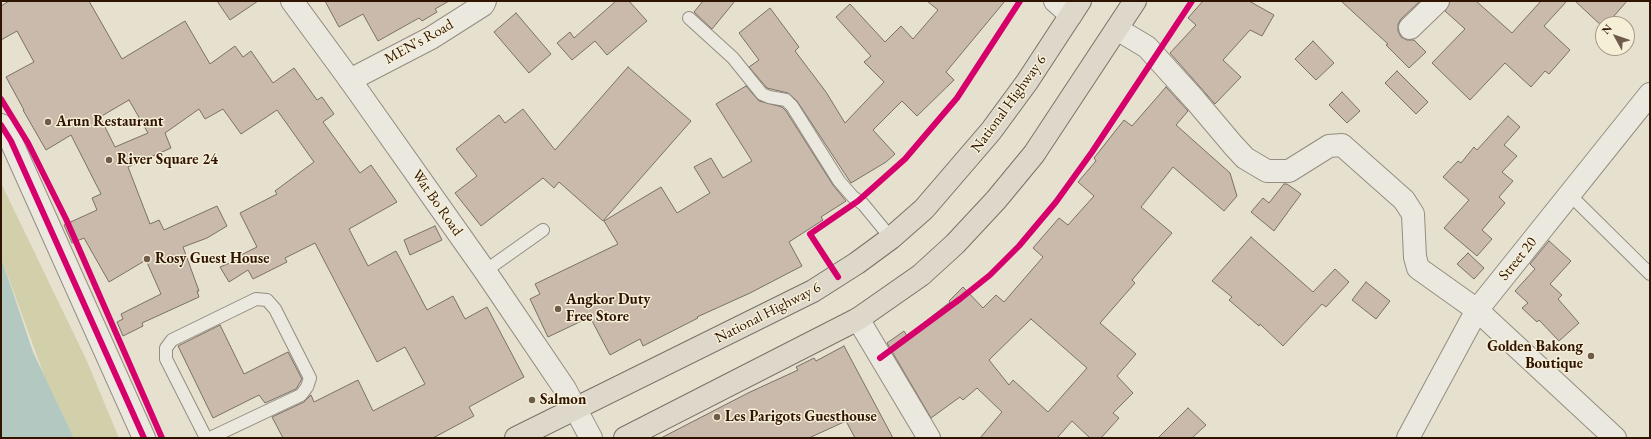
<!DOCTYPE html>
<style>
body{margin:0}
#map{position:relative;width:1651px;height:439px;overflow:hidden;background:#e6e0ce;font-family:"EB Garamond",serif}
canvas{display:block}
.frame{position:absolute;inset:0;border:2px solid #2f1402;pointer-events:none}
.north{position:absolute;left:1595px;top:16px;width:40px;height:40px;box-sizing:border-box;background:#f6efd8;border:1px solid #a69782;border-radius:50%;rotate:310deg;font-size:11px;font-weight:700;line-height:16px;text-align:center;color:#2f1402}
.north::after{content:'';display:block;margin:auto;width:14px;height:18px;background:#6f5b49;clip-path:polygon(50% 0,100% 100%,50% 72%,0 100%)}
</style>
<div id="map">
<canvas width="1651" height="439"></canvas>
<div class="frame"></div>
<div class="north">N</div>
</div>
<script>
const ctx = document.querySelector('canvas').getContext('2d');
ctx.lineJoin = 'round';
function fill(path, color) { ctx.fillStyle = color; ctx.fill(path, 'evenodd'); }
const toPath = rows => new Path2D(rows.map(r => 'M' + r).join(''));
function trace(path, color, width, dash) { ctx.strokeStyle = color; ctx.lineWidth = width; ctx.lineCap = dash ? 'butt' : 'round'; ctx.setLineDash(dash || []); ctx.stroke(path); }
function label(font, color, halo, rows, align = 'center') {
  ctx.font = font + ' "EB Garamond",serif'; ctx.lineWidth = 3; ctx.setLineDash([]); ctx.textBaseline = 'middle'; ctx.strokeStyle = halo; ctx.fillStyle = color; for (const [text, x, y, turn = 0] of rows) {
    ctx.save(); ctx.translate(x, y); ctx.rotate((+turn || 0) * Math.PI / 180); ctx.textAlign = isNaN(turn) ? turn : align; if (halo) ctx.strokeText(text, 0, 0); ctx.fillText(text, 0, 0); ctx.restore();
  }
}
const green = toPath([
 [1,183,86,359,119,438,74,438,45,378,1,257]
]);
const water = toPath([
 [1,257,33,352,74,438,1,438]
]);
const building = toPath([
 [9,1,89,1,122,59,185,21,210,64,235,46,243,57,251,51,273,83,294,68,317,100,322,97,334,114,323,122,360,173,371,165,397,202,349,229,368,266,396,251,427,310,453,296,465,319,487,307,524,377,469,407,474,416,433,438,283,438,272,417,304,402,311,395,314,402,358,380,373,411,425,384,405,347,377,362,315,243,285,258,287,262,253,279,248,270,229,282,220,267,242,258,241,255,257,247,240,213,277,194,275,191,314,162,277,110,241,134,223,109,205,119,199,109,165,133,171,148,128,167,150,224,159,220,164,230,217,206,227,226,207,238,183,247,199,291,197,291,199,297,142,323,143,326,123,336,117,322,123,319,121,314,161,294,146,260,109,282,84,238,72,243,64,225,97,210,92,198,101,194,71,135,46,150,23,110,24,110,6,77,34,62,17,31,1,40,1,6,9,1],
 [129,100,148,133,115,147,100,117,129,100],
 [217,1,258,1,230,20,217,1],
 [325,1,449,1,435,9,437,12,422,21,419,18,378,41,363,14,339,27,325,1],
 [616,1,629,1,647,21,607,55,595,41,572,60,557,43,570,32,574,38,616,1],
 [703,1,735,1,712,29,694,12,703,1],
 [927,1,1005,1,946,72,954,80,917,116,902,101,873,130,895,154,886,162,851,183,797,101,788,93,767,88,749,67,759,60,739,33,770,8,799,47,795,51,826,92,845,123,884,82,864,62,871,56,836,17,850,4,885,42,901,26,913,39,938,10,927,1],
 [1203,1,1249,1,1274,15,1262,36,1250,30,1223,60,1241,77,1215,104,1170,53,1196,25,1188,18,1203,1],
 [1341,1,1420,1,1401,19,1398,24,1398,31,1401,37,1407,40,1414,40,1426,52,1409,68,1386,45,1388,44,1341,1],
 [1450,1,1476,1,1512,33,1541,1,1567,1,1544,26,1570,50,1549,74,1545,71,1531,87,1505,63,1470,100,1432,63,1465,29,1445,11,1450,1],
 [1575,1,1627,1,1607,24,1603,24,1603,27,1575,1],
 [516,13,551,54,529,73,494,32,516,13],
 [1313,41,1334,63,1316,80,1295,59,1313,41],
 [628,67,691,121,603,221,559,182,554,188,543,178,481,226,455,193,477,176,456,149,499,115,505,123,523,109,555,150,628,67],
 [1397,71,1428,102,1416,114,1385,83,1397,71],
 [746,86,759,101,782,107,786,111,833,185,846,201,821,217,823,220,789,242,802,266,750,293,697,317,698,318,643,346,640,339,610,355,590,317,548,337,530,299,540,294,535,284,618,244,604,221,661,187,677,213,710,193,694,167,711,158,723,178,752,161,716,104,746,86],
 [1166,87,1188,111,1176,125,1230,173,1237,196,1224,211,1173,167,1141,207,1172,233,1132,280,1135,283,1100,323,1136,354,1117,376,1133,393,1113,413,1119,418,1101,438,1090,438,1072,421,1057,438,980,438,1002,412,977,388,963,400,960,397,931,418,887,343,904,331,907,336,950,302,949,301,963,287,983,308,996,295,1004,302,1043,257,1033,248,1059,218,1068,225,1094,196,1078,182,1096,161,1094,158,1124,120,1132,126,1166,87],
 [1031,319,1087,368,1048,412,1013,380,1009,385,989,360,1031,319],
 [1342,92,1360,111,1347,123,1329,105,1342,92],
 [1508,116,1520,127,1504,145,1517,156,1502,172,1513,181,1499,197,1505,203,1482,230,1492,239,1477,256,1444,228,1469,200,1443,177,1458,161,1461,163,1474,147,1477,150,1508,116],
 [1284,184,1287,184,1301,194,1274,231,1251,212,1263,198,1269,203,1284,184],
 [435,226,442,240,410,255,404,240,435,226],
 [1251,237,1313,292,1335,269,1349,282,1326,307,1322,304,1283,346,1260,324,1259,326,1229,300,1232,297,1212,281,1251,237],
 [1549,241,1571,261,1550,284,1562,295,1558,299,1579,323,1559,341,1539,320,1537,322,1522,308,1528,303,1515,291,1535,269,1530,264,1549,241],
 [1468,253,1484,268,1474,279,1457,264,1468,253],
 [1366,282,1390,301,1376,319,1352,300,1366,282],
 [220,325,244,374,288,352,302,379,296,389,265,403,259,395,213,418,178,346,220,325],
 [844,346,893,438,855,438,846,421,809,438,661,438,748,393,798,370,796,367,814,358,816,361,844,346],
 [1188,408,1206,425,1192,438,1158,438,1188,408]
]);
const service = toPath([
 [689,18,733,58,762,94,769,97,786,100,792,106,839,181,853,197,863,204,891,238],
 [1570,195,1650,274],
 [485,271,543,230],
 [206,438,166,359,166,348,172,340,256,299,267,300,275,309,310,378,307,387,301,395,210,438]
]);
const minor = toPath([
 [1055,1,1071,15],
 [1410,28,1438,1],
 [1117,29,1147,47,1195,100,1233,145,1245,158,1267,171,1289,171,1329,146,1342,145,1404,200,1413,214,1415,257,1418,268,1477,310,1615,438],
 [350,80,431,38,483,5,485,1],
 [1,125,11,141,144,438],
 [858,319,929,438],
 [1408,438,1477,310,1650,94]
]);
const tertiary = toPath([
 [292,1,350,80,485,271,565,389,591,438]
]);
const primary = toPath([
 [516,438,813,291,857,263,891,238,924,209,991,131,1027,82,1080,1],
 [625,438,858,319,921,275,955,244,996,200,1034,154,1135,1]
]);
const cycleway = toPath([
 [1,99,28,143,66,219,162,438],
 [1,125,11,141,144,438],
 [838,277,810,234,858,201,905,159,957,98,1020,1],
 [880,358,960,299,990,275,1019,246,1056,202,1092,152,1192,1]
]);
const markers = [
 [48,122,4,"#6f5b49"],
 [109,160,4,"#6f5b49"],
 [147,259,4,"#6f5b49"],
 [558,309,4,"#6f5b49"],
 [1591,356,4,"#6f5b49"],
 [532,400,4,"#6f5b49"],
 [717,417,4,"#6f5b49"]
];
const streetNames = [
 ["MEN's Road",419,42,-29],
 ["National Highway 6",1009,104,-54],
 ["Wat Bo Road",437,203,55],
 ["Street 20",1518,259,-51],
 ["National Highway 6",768,313,-27]
];
const poiNames = [
 ["Arun Restaurant",56,122],
 ["River Square 24",117,160],
 ["Rosy Guest House",155,259],
 ["Angkor Duty",566,300],
 ["Free Store",566,317],
 ["Golden Bakong",1583,347,"right"],
 ["Boutique",1583,364,"right"],
 ["Salmon",540,400],
 ["Les Parigots Guesthouse",725,417]
];
fill(green, '#d2d0ab');
fill(water, '#b3c8c1');
fill(building, '#cabaab');
trace(building, '#797166', 1);
trace(service, '#948d80', 14);
trace(minor, '#948d80', 24);
trace(tertiary, '#948d80', 24);
trace(primary, '#797166', 24);
trace(service, '#ebe8df', 12);
trace(minor, '#ebe8df', 22);
trace(tertiary, '#ebe8df', 22);
trace(primary, '#ded8ca', 22);
trace(cycleway, '#d6006c', 6);
for (const [x, y, r, color] of markers) { const dot = new Path2D(); dot.arc(x, y, r, 0, 2 * Math.PI); ctx.fillStyle = color; ctx.fill(dot); trace(dot, '#f6efd8', 1.5); }
label('15px', '#2f1402', '#f6efd8', streetNames);
label('bold 15px', '#2f1402', '#f6efd8', poiNames, 'left');
</script>
